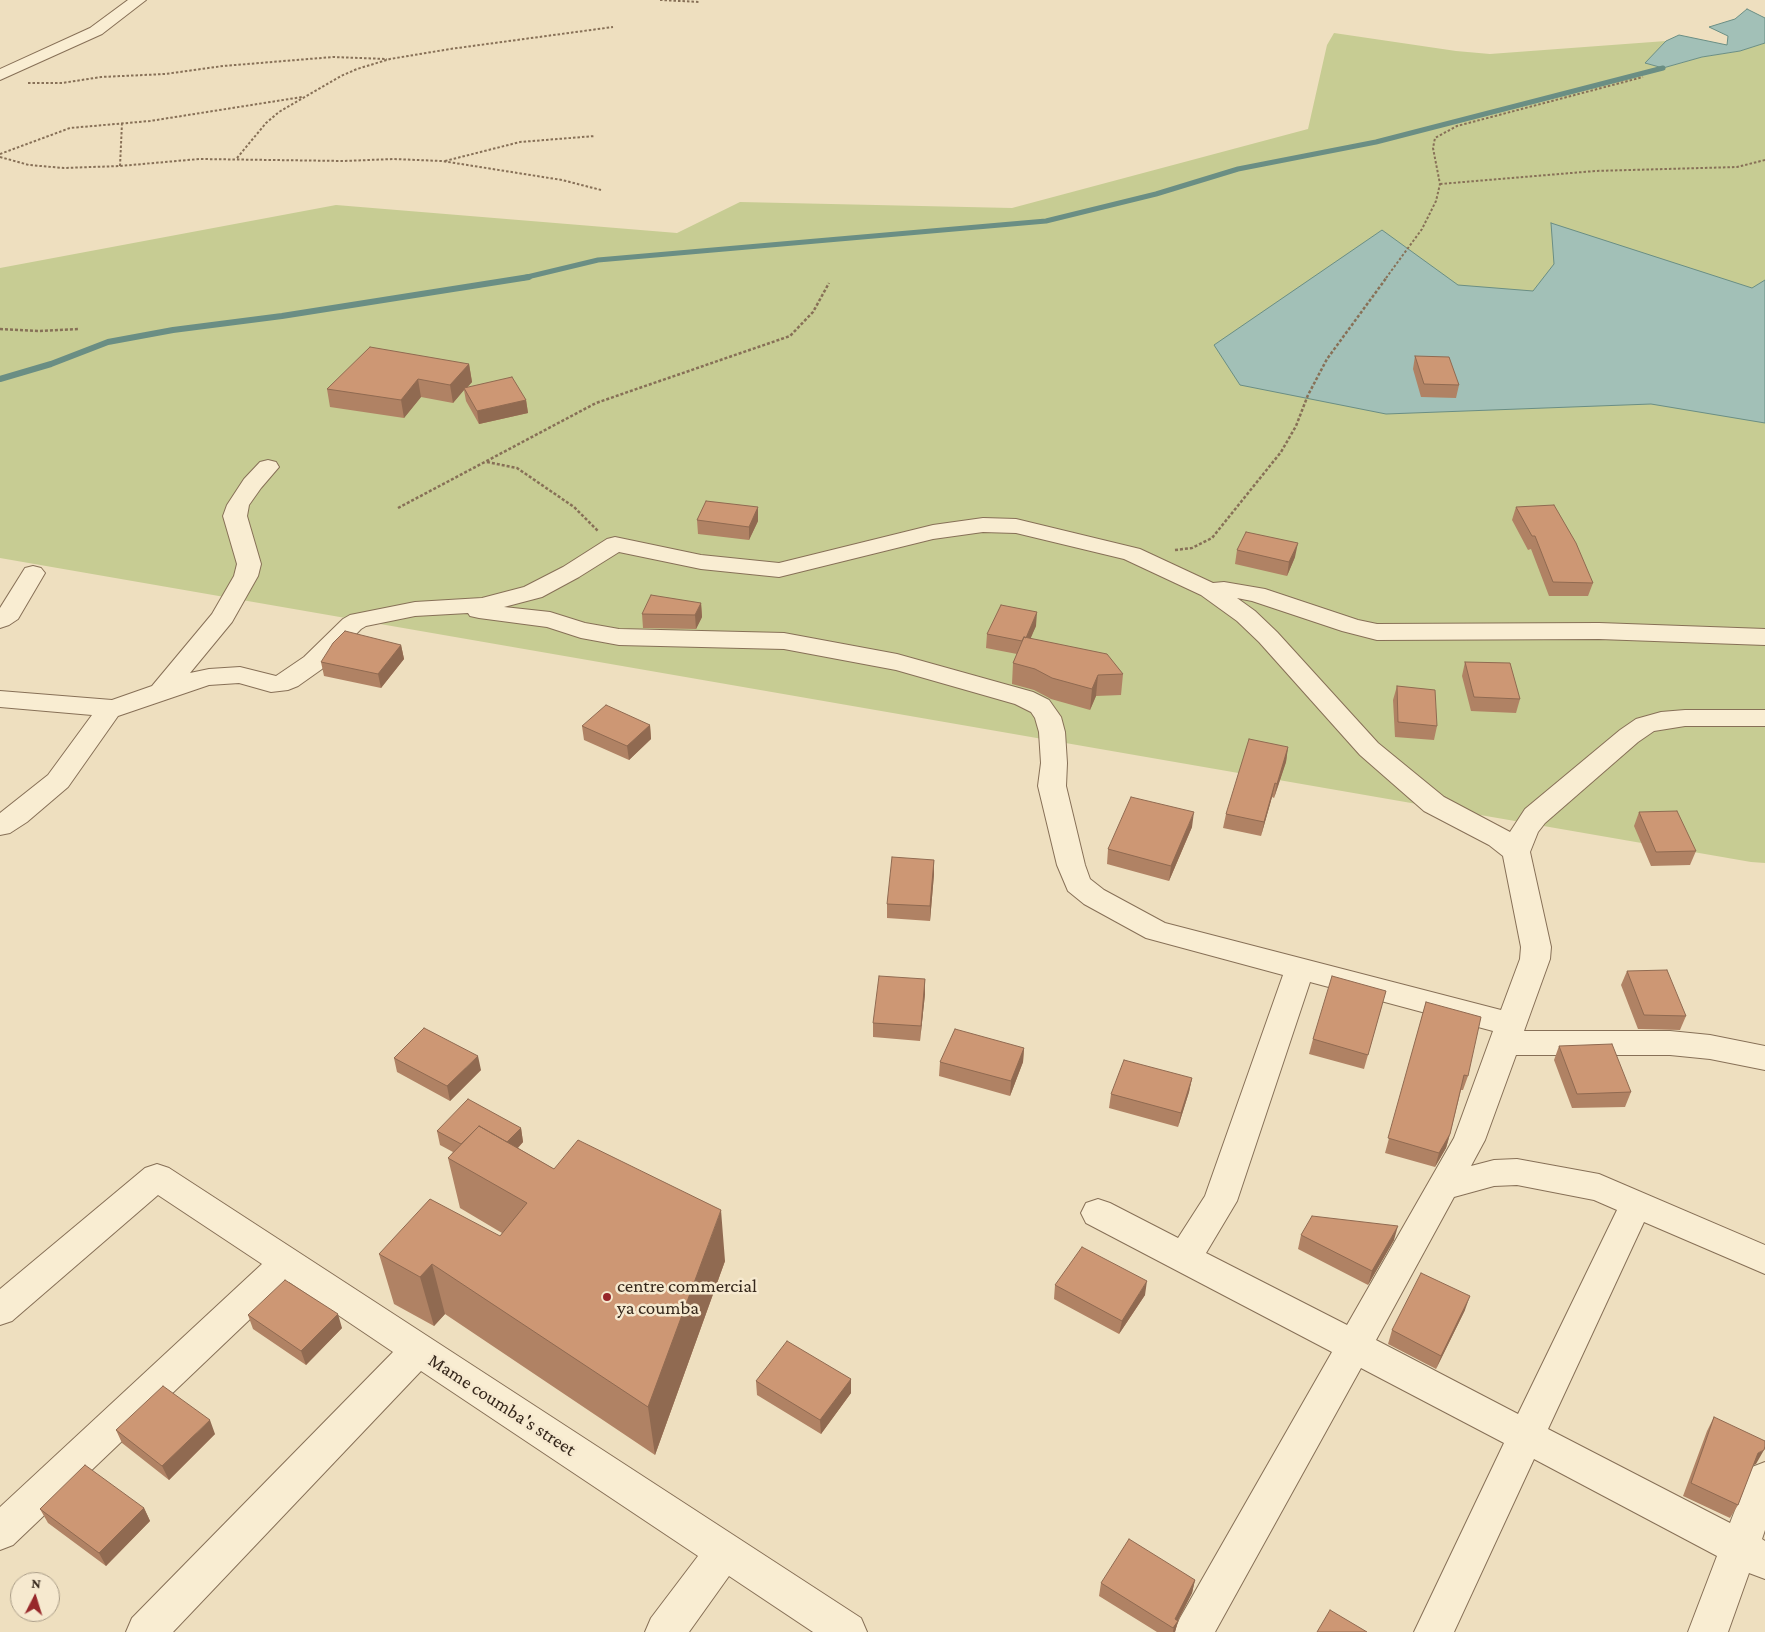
<!DOCTYPE html>
<style>
body{margin:0}
#map{position:relative;width:1765px;height:1632px;overflow:hidden;background:#eedfbf;font-family:"Crimson Pro",serif}
canvas{display:block}
.north{position:absolute;left:10px;top:1572px;width:50px;height:50px;box-sizing:border-box;background:#f6e9cf;border:1px solid #a99c87;border-radius:50%;rotate:5deg;font-size:14px;font-weight:700;line-height:20px;text-align:center;color:#36281c}
.north::after{content:'';display:block;margin:auto;width:18px;height:22px;background:#97272a;clip-path:polygon(50% 0,100% 100%,50% 72%,0 100%)}
</style>
<div id="map">
<canvas width="1765" height="1632"></canvas>
<div class="north">N</div>
</div>
<script>
const ctx = document.querySelector('canvas').getContext('2d');
ctx.lineJoin = 'round';
function fill(path, color) { ctx.fillStyle = color; ctx.fill(path, 'evenodd'); }
const toPath = rows => new Path2D(rows.map(r => 'M' + r).join(''));
function trace(path, color, width, dash) { ctx.strokeStyle = color; ctx.lineWidth = width; ctx.lineCap = dash ? 'butt' : 'round'; ctx.setLineDash(dash || []); ctx.stroke(path); }
function label(font, color, halo, rows, align = 'center') {
  ctx.font = font + ' "Crimson Pro",serif'; ctx.lineWidth = 5; ctx.setLineDash([]); ctx.textBaseline = 'middle'; ctx.strokeStyle = halo; ctx.fillStyle = color; for (const [text, x, y, turn = 0] of rows) {
    ctx.save(); ctx.translate(x, y); ctx.rotate((+turn || 0) * Math.PI / 180); ctx.textAlign = isNaN(turn) ? turn : align; if (halo) ctx.strokeText(text, 0, 0); ctx.fillText(text, 0, 0); ctx.restore();
  }
}
const green = toPath([
 [1334,33,1456,51,1490,54,1666,41,1646,63,1663,68,1702,57,1740,51,1765,43,1765,863,1751,862,0,558,0,268,336,205,677,233,740,202,1012,208,1308,129,1327,45]
]);
const water = toPath([
 [1747,9,1765,18,1765,43,1740,51,1702,57,1663,68,1645,63,1666,41,1679,35,1727,45,1728,36,1709,27,1735,19,1747,9],
 [1551,223,1752,288,1765,280,1765,423,1651,404,1386,414,1240,385,1214,345,1382,230,1458,285,1533,291,1554,264,1551,223]
]);
const streamFar1 = toPath([
 [523,278,598,260,1046,221,1156,194,1238,169,1376,142,1663,68]
]);
const stream = toPath([
 [0,379,51,364,108,342,173,330,282,316,529,277]
]);
const pathFar1 = toPath([
 [660,0,700,2],
 [28,83,62,83,101,77,165,74,223,66,333,57,387,59],
 [0,154,70,128,150,121,302,97],
 [0,157,29,165,64,168,120,166,199,159,344,161,393,159,442,161,562,180,601,190],
 [237,158,266,123,279,112,341,76,357,69,390,59,450,49,613,27],
 [445,161,520,142,595,136],
 [120,166,122,123],
 [1440,184,1595,171,1737,167,1765,160],
 [1386,278,1422,229,1436,201,1440,184,1433,148,1435,138,1457,126,1643,77]
]);
const path = toPath([
 [0,329,38,331,79,329],
 [487,462,517,468,574,507,598,531],
 [398,508,596,403,790,336,813,312,829,283],
 [1175,550,1192,548,1212,538,1281,452,1296,426,1308,395,1327,359,1387,277]
]);
const minor = toPath([
 [128,0,146,0,102,34,0,80,0,69,90,28,128,0],
 [268,460,276,462,279,467,261,488,249,505,247,516,261,564,258,576,232,622,190,673,209,669,240,667,276,676,304,657,343,619,350,615,415,602,482,598,524,587,563,567,607,539,615,537,701,555,779,563,933,525,983,518,1016,519,1140,549,1213,583,1224,582,1265,589,1358,620,1377,624,1599,623,1765,629,1765,645,1599,639,1377,640,1342,631,1252,601,1237,598,1255,611,1277,632,1378,743,1444,797,1510,832,1525,809,1620,730,1636,719,1661,712,1685,710,1765,710,1765,726,1685,726,1654,731,1638,742,1545,823,1538,832,1530,852,1551,947,1550,959,1524,1031,1670,1031,1710,1035,1765,1046,1765,1070,1710,1059,1670,1055,1516,1055,1485,1140,1471,1166,1494,1160,1517,1159,1599,1174,1765,1245,1765,1274,1644,1222,1548,1429,1730,1523,1752,1467,1765,1462,1765,1530,1762,1539,1765,1541,1765,1579,1749,1573,1728,1632,1688,1632,1717,1556,1534,1459,1454,1632,1414,1632,1504,1443,1361,1368,1215,1632,1174,1632,1180,1618,1332,1352,1086,1223,1081,1213,1086,1203,1098,1199,1110,1203,1178,1238,1205,1196,1283,975,1146,938,1084,904,1068,891,1057,865,1038,786,1041,763,1039,732,1035,718,1031,712,1015,704,896,670,784,649,619,645,581,638,547,627,479,618,470,616,468,613,415,616,366,626,361,629,322,669,298,686,288,690,271,692,239,683,209,685,118,716,68,787,27,822,10,833,0,835,0,813,48,775,92,715,0,707,0,691,112,700,152,686,212,614,234,576,237,564,223,516,227,505,244,479,260,462,268,460],
 [983,532,1016,533,1124,559,1201,595,1237,621,1259,642,1360,755,1424,811,1489,845,1503,856,1521,947,1520,959,1501,1010,1165,923,1104,890,1090,879,1085,865,1066,786,1067,763,1065,732,1061,717,1049,700,1033,692,897,654,784,633,619,629,585,623,550,612,504,607,542,597,579,577,619,552,701,569,779,577,933,539,983,532],
 [1310,982,1493,1031,1454,1138,1347,1325,1206,1253,1237,1201,1310,982],
 [1517,1185,1594,1200,1617,1210,1518,1414,1376,1340,1454,1197,1494,1186,1517,1185],
 [33,566,41,568,45,573,18,619,9,625,0,628,0,608,25,568,33,566],
 [157,1164,169,1168,861,1618,867,1632,813,1632,729,1576,689,1632,645,1632,651,1618,698,1556,421,1371,173,1632,126,1632,132,1618,393,1352,289,1282,13,1545,0,1550,0,1507,262,1264,158,1195,12,1321,0,1325,0,1289,145,1168,157,1164]
]);
const wall = toPath([
 [1415,356,1459,385,1456,398,1421,397,1413,369],
 [469,364,472,382,467,387,526,400,528,413,479,424,466,401,464,390,453,403,421,397,404,418,330,407,327,389],
 [758,507,758,521,749,540,698,534,697,520],
 [1516,507,1593,583,1588,596,1549,596,1531,549,1528,550,1512,520],
 [1237,550,1295,557,1287,576,1235,564],
 [701,603,702,617,696,629,643,628,642,614],
 [1036,626,1030,638,1123,674,1121,695,1096,696,1090,710,1051,699,1034,690,1012,684,1013,663,1017,654,986,648,987,634],
 [401,645,404,659,381,688,324,676,321,662],
 [1465,662,1520,699,1516,713,1471,711,1462,676],
 [1397,686,1437,726,1434,740,1395,737,1393,700],
 [650,725,651,739,629,760,584,740,582,726],
 [1288,747,1286,762,1274,798,1272,797,1261,836,1223,828,1226,814],
 [1639,812,1696,851,1690,865,1651,866,1634,826],
 [1192,827,1169,881,1107,864,1108,849],
 [934,860,934,874,930,921,887,918,887,904],
 [1627,971,1686,1016,1680,1030,1638,1029,1621,985],
 [925,979,925,994,920,1041,873,1037,873,1023],
 [1426,1002,1468,1076,1463,1090,1461,1090,1450,1134,1446,1148,1435,1167,1385,1153],
 [1382,1005,1364,1069,1309,1054,1313,1039],
 [1559,1046,1631,1092,1625,1107,1572,1108,1554,1060],
 [1024,1048,1023,1062,1010,1096,939,1076,940,1062],
 [394,1058,481,1070,450,1101,397,1072],
 [1192,1078,1189,1092,1178,1127,1109,1108,1111,1094],
 [521,1128,523,1142,518,1148,554,1169,725,1261,655,1455,445,1314,434,1326,394,1304,379,1254,500,1236,502,1233,460,1208,448,1158,453,1152,440,1145,437,1131],
 [1301,1235,1394,1240,1368,1285,1298,1249],
 [1055,1285,1145,1295,1119,1334,1054,1299],
 [1465,1310,1436,1369,1388,1344,1392,1330],
 [248,1315,342,1328,306,1365,253,1329],
 [851,1379,851,1393,821,1434,757,1395,756,1381],
 [1714,1417,1756,1464,1753,1465,1738,1505,1730,1518,1683,1496,1707,1431],
 [116,1430,215,1434,169,1480,122,1443],
 [144,1508,150,1521,106,1566,48,1523,40,1509],
 [1195,1580,1192,1593,1178,1621,1175,1632,1157,1632,1099,1596,1101,1583]
]);
const shadedWall = toPath([
 [469,364,472,382,465,390,464,388,464,390,453,403,450,385],
 [418,379,421,397,404,418,401,400],
 [526,400,528,413,479,424,477,411],
 [758,507,758,521,749,540,749,527],
 [1298,543,1295,557,1287,576,1289,562],
 [701,603,702,617,696,629,695,615],
 [1037,612,1036,626,1023,656,1024,642],
 [401,645,404,659,381,688,378,674],
 [1098,675,1096,696,1090,710,1092,689],
 [650,725,651,739,629,760,627,746],
 [1288,747,1286,762,1274,798,1277,784],
 [1275,783,1272,797,1261,836,1264,822],
 [1194,812,1192,827,1169,881,1171,866],
 [934,860,934,874,930,921,930,906],
 [925,979,925,994,920,1041,921,1026],
 [1024,1048,1023,1062,1010,1096,1011,1081],
 [478,1056,481,1070,450,1101,447,1086],
 [1192,1078,1189,1092,1178,1127,1181,1113],
 [521,1128,523,1142,493,1174,490,1160],
 [1450,1134,1446,1148,1435,1167,1439,1153],
 [721,1210,725,1261,655,1455,648,1407],
 [1398,1226,1394,1240,1368,1285,1372,1271],
 [432,1264,445,1314,434,1326,420,1277],
 [1147,1281,1145,1295,1119,1334,1122,1321],
 [1470,1296,1465,1310,1436,1369,1441,1356],
 [338,1314,342,1328,306,1365,301,1351],
 [851,1379,851,1393,821,1434,820,1420],
 [210,1420,215,1434,169,1480,162,1466],
 [1764,1450,1756,1464,1750,1466,1758,1453],
 [144,1508,150,1521,106,1566,99,1553],
 [1195,1580,1192,1593,1177,1622,1178,1621,1175,1632,1173,1632,1175,1619]
]);
const building = toPath([
 [370,347,469,364,450,385,418,379,401,400,327,389,370,347],
 [1415,356,1449,357,1459,385,1424,384,1415,356],
 [512,377,526,400,477,411,464,388,512,377],
 [706,501,758,507,749,527,697,520,706,501],
 [1554,505,1576,543,1593,583,1553,582,1535,536,1532,536,1516,507,1554,505],
 [1246,532,1298,543,1289,562,1237,550,1246,532],
 [651,595,701,603,695,615,642,614,651,595],
 [1001,605,1037,612,1026,638,1024,637,1022,641,987,634,1001,605],
 [345,631,401,645,378,674,321,662,333,643,345,631],
 [1024,637,1107,654,1123,674,1098,675,1092,689,1052,678,1035,669,1013,663,1024,637],
 [1465,662,1510,663,1520,699,1474,697,1465,662],
 [1397,686,1435,690,1437,726,1398,722,1397,686],
 [606,705,650,725,627,746,582,726,606,705],
 [1249,739,1288,747,1277,784,1275,783,1264,822,1226,814,1249,739],
 [1131,797,1194,812,1171,866,1108,849,1131,797],
 [1677,811,1696,851,1656,852,1639,812,1677,811],
 [892,857,934,860,930,906,887,904,892,857],
 [1667,970,1686,1016,1644,1015,1627,971,1667,970],
 [879,976,925,979,921,1026,873,1023,879,976],
 [1332,976,1386,991,1368,1055,1313,1039,1332,976],
 [1426,1002,1481,1017,1468,1076,1464,1075,1450,1134,1439,1153,1388,1138,1426,1002],
 [424,1028,478,1056,447,1086,394,1058,424,1028],
 [955,1029,1024,1048,1011,1081,940,1062,955,1029],
 [1612,1044,1631,1092,1577,1094,1559,1046,1612,1044],
 [1124,1060,1192,1078,1181,1113,1111,1094,1124,1060],
 [468,1099,521,1128,507,1142,479,1126,461,1144,437,1131,468,1099],
 [479,1126,554,1169,578,1140,721,1210,648,1407,432,1264,420,1277,379,1254,430,1199,500,1236,527,1203,448,1158,479,1126],
 [1312,1216,1398,1226,1372,1271,1301,1235,1312,1216],
 [1082,1247,1147,1281,1122,1321,1055,1285,1082,1247],
 [1421,1273,1470,1296,1441,1356,1392,1330,1421,1273],
 [285,1280,338,1314,301,1351,248,1315,285,1280],
 [787,1341,851,1379,820,1420,756,1381,787,1341],
 [163,1386,210,1420,162,1466,116,1430,163,1386],
 [1714,1417,1765,1441,1765,1446,1764,1450,1758,1453,1738,1505,1691,1483,1714,1417],
 [85,1465,144,1508,99,1553,40,1509,85,1465],
 [1129,1539,1195,1580,1175,1619,1178,1621,1173,1628,1101,1583,1129,1539],
 [1330,1610,1367,1632,1317,1632,1330,1610]
]);
const markers = [
 [607,1297,5,"#97272a"]
];
const nearPoinames = [
 ["centre commercial",617,1286],
 ["ya coumba",617,1308]
];
const nearStreetnames = [
 ["Mame coumba's street",502,1405,33]
];
fill(green, '#c7cc93');
fill(water, '#a2c0b7');
trace(water, '#6a8e84', 1);
trace(streamFar1, '#6a8e84', 5);
trace(stream, '#6a8e84', 6);
trace(minor, '#877057', 2);
trace(pathFar1, '#877057', 2, [2.5, 2]);
trace(path, '#877057', 2.5, [3, 2]);
fill(minor, '#f9edd2');
fill(wall, '#b08264');
fill(shadedWall, '#906a51');
fill(building, '#cd9774');
trace(building, '#906a51', 1);
for (const [x, y, r, color] of markers) { const dot = new Path2D(); dot.arc(x, y, r, 0, 2 * Math.PI); ctx.fillStyle = color; ctx.fill(dot); trace(dot, '#f6e9cf', 2); }
label('19px', '#36281c', '#f6e9cf', nearPoinames, 'left');
label('19px', '#36281c', '#f6e9cf', nearStreetnames);
</script>
